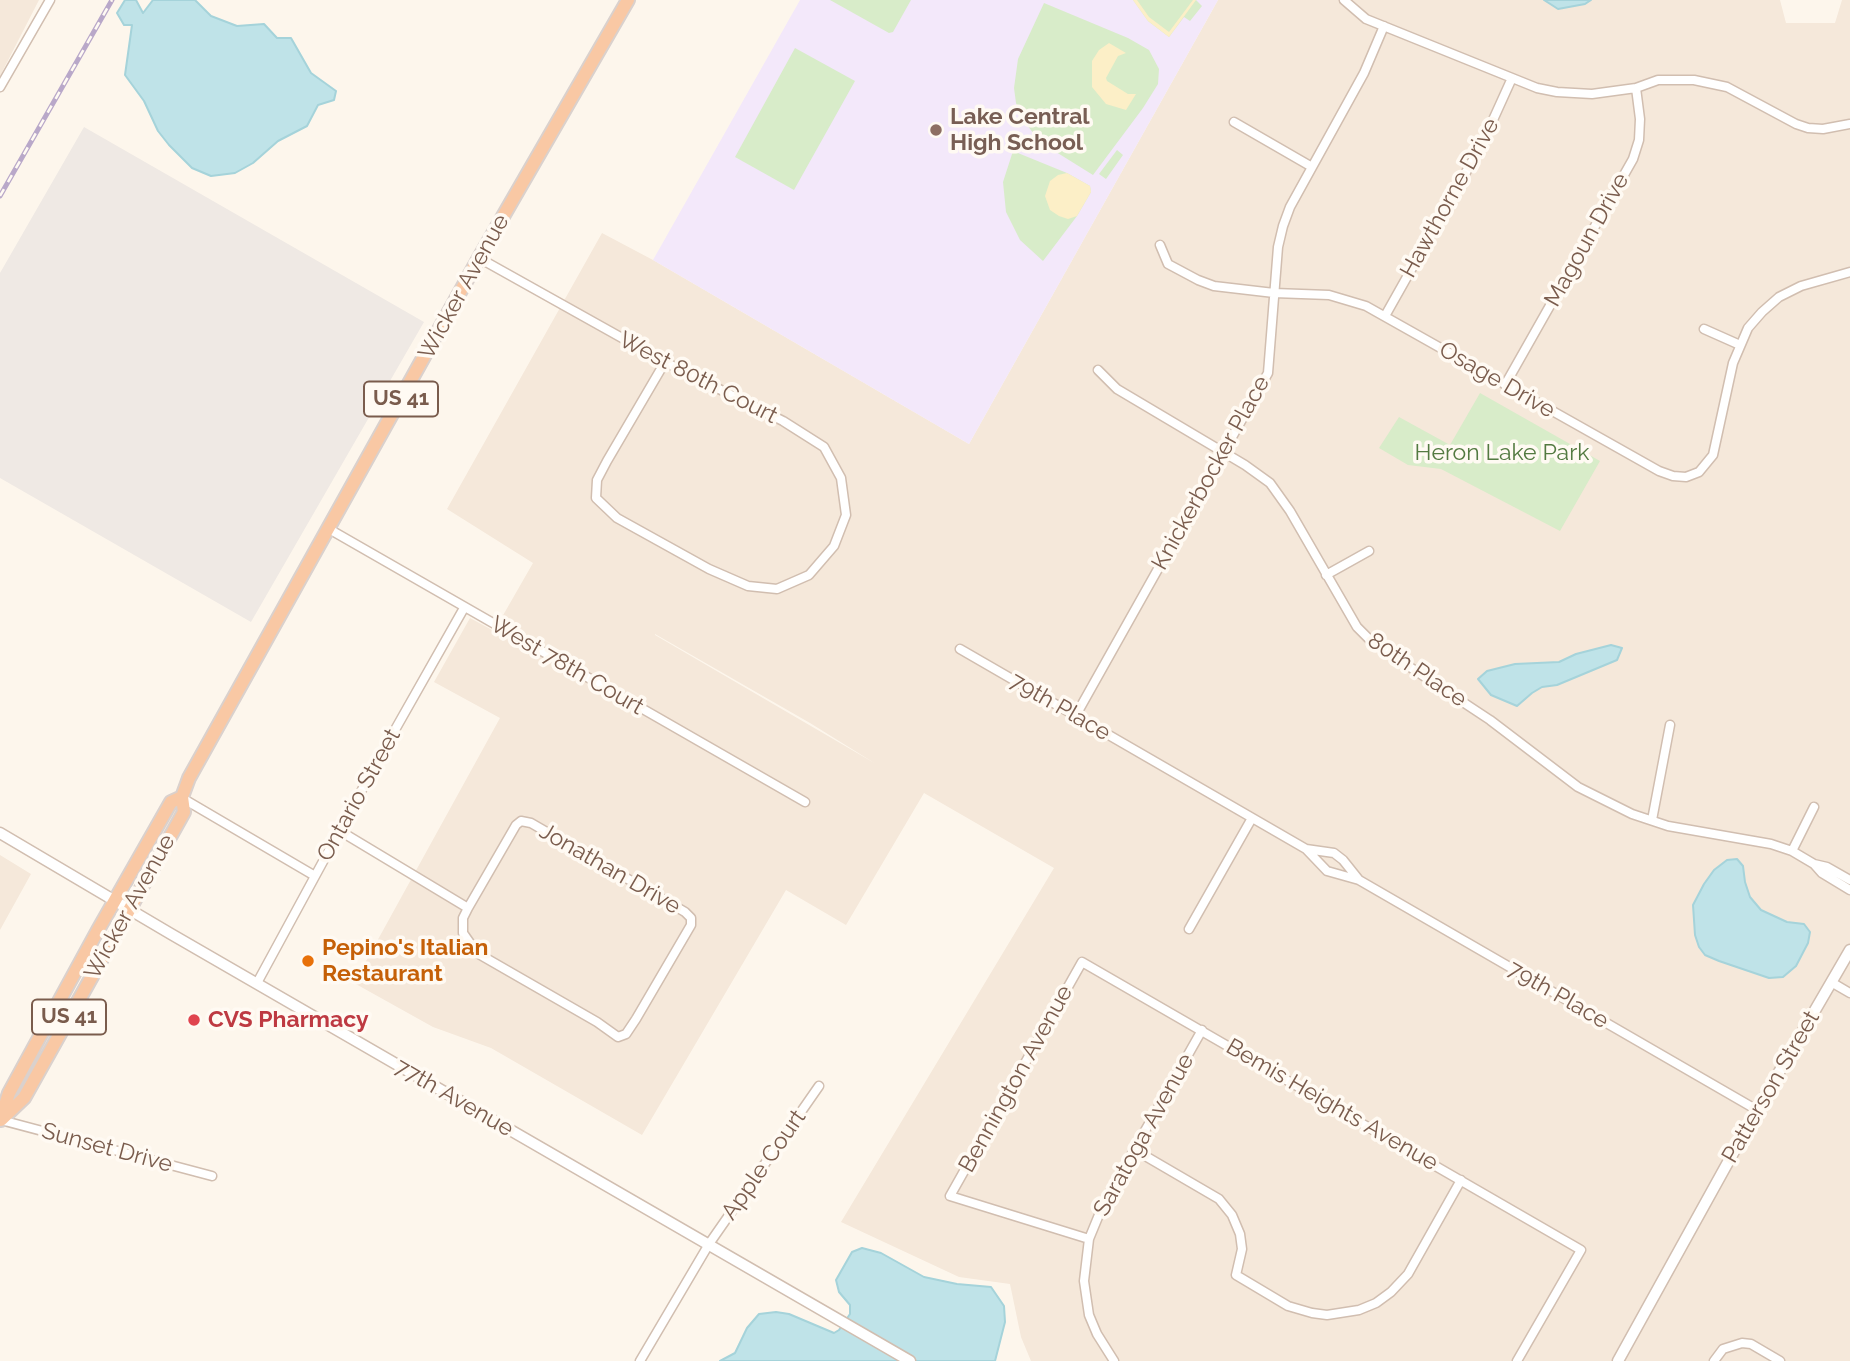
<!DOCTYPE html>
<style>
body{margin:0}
canvas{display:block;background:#fdf6ec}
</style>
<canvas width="1850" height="1361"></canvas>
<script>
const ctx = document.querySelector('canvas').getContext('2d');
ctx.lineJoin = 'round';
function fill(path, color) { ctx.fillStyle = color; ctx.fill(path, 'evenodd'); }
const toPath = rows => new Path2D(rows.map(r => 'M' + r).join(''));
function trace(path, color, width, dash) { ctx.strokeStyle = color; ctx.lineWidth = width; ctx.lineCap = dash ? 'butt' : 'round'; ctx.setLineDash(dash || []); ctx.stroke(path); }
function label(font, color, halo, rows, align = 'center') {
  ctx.font = font + ' Raleway,sans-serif'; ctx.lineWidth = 7; ctx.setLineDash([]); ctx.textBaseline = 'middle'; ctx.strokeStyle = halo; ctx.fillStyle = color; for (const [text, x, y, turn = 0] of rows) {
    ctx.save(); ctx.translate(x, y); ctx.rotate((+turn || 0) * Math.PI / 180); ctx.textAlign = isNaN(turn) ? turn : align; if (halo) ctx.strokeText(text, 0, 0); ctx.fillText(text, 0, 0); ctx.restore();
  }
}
const residential = toPath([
 [0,0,39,0,0,76],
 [1218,0,1544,0,1558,9,1585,4,1591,0,1780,0,1786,23,1835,23,1842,0,1850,0,1850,1361,1031,1361,1021,1337,1010,1284,959,1277,841,1222,1054,868,924,793,846,925,786,890,642,1135,491,1048,433,1027,354,983,500,718,434,682,470,618,494,631,533,563,447,509,602,233,653,260,969,444],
 [655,634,810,723,876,764,655,635],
 [0,855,31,874,0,930]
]);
const industrial = toPath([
 [84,127,424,322,251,622,0,478,0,273]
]);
const education = toPath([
 [800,0,1218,0,969,444,653,260]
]);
const green = toPath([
 [830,0,911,0,893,32,889,33],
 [1133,0,1196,0,1202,6,1190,21,1184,17,1169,37,1148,21],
 [1044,3,1128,38,1149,50,1159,69,1158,84,1143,108,1093,175,1040,142,1021,117,1016,103,1014,88,1018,59],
 [795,48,855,81,794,190,735,157],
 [1117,150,1123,155,1106,179,1099,174],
 [1013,151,1067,173,1090,186,1091,192,1077,216,1043,261,1020,240,1006,212,1003,182],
 [1480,393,1600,461,1560,531,1441,469,1408,465,1379,448,1399,417,1450,445]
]);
const sand = toPath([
 [1133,0,1137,0,1149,17,1169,32,1193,0,1196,0,1169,37,1148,21],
 [1109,43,1126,53,1118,56,1106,78,1107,81,1128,94,1136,94,1126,110,1106,104,1092,87,1092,61,1099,50],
 [1067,173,1090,186,1091,192,1077,216,1068,219,1059,216,1050,210,1045,196,1050,181,1058,175]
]);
const water = toPath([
 [125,0,136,0,143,13,153,0,195,0,211,16,237,26,264,24,277,38,291,38,311,73,336,91,334,100,318,105,307,126,278,141,253,163,235,173,211,176,192,168,169,145,158,131,144,101,125,75,132,25,124,25,117,13,125,0],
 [1544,0,1591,0,1585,4,1558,9,1544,0],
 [1611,645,1622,648,1617,660,1557,685,1542,687,1532,693,1517,706,1491,695,1478,679,1487,671,1515,664,1559,662,1576,654,1611,645],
 [1737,859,1743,866,1745,882,1750,897,1761,910,1787,922,1804,924,1810,932,1808,943,1796,966,1783,977,1769,978,1719,961,1705,955,1699,947,1695,935,1693,905,1704,884,1714,870,1727,860,1737,859],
 [862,1248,881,1253,924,1277,957,1284,991,1287,1004,1306,1005,1322,995,1361,720,1361,735,1353,747,1328,759,1314,776,1312,789,1314,834,1333,839,1330,850,1314,850,1305,839,1292,836,1280,852,1252,862,1248]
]);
const minor = toPath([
 [1344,0,1366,19,1537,88,1557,92,1592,94,1636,88,1658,80,1694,80,1727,87,1796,124,1808,128,1823,129,1850,124],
 [0,87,50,0],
 [1234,122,1312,167],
 [1160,245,1168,264,1198,280,1214,286,1274,293,1329,295,1366,306,1659,471,1673,476,1686,477,1699,472,1713,455,1733,363,1748,328,1762,312,1779,297,1801,286,1850,272],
 [479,258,665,362,783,421,824,447,841,478,846,515,834,546,809,575,777,589,748,586,709,569,617,518,596,498,597,480,607,461,665,362],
 [1385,316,1483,142,1512,78],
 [1704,329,1740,345],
 [1098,370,1117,389,1245,465,1270,483,1290,511,1357,627,1372,642,1490,720,1578,787,1632,814,1668,826,1771,844,1792,851,1814,864,1827,867,1850,880],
 [1505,385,1633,159,1639,140,1640,119,1636,88],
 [329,529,805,802],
 [1326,575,1369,551],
 [960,649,1306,849,1327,871,1359,880,1757,1110],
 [1076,715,1268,373,1278,247,1283,226,1290,207,1364,73,1384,26],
 [182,798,315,876],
 [1652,820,1670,725],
 [340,831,468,908,463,918,463,933,477,953,597,1022,618,1037,626,1034,636,1019,691,925,691,918,685,912,531,823,521,821,516,825,468,908],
 [1306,849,1334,853,1343,860,1359,880],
 [1792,851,1814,807],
 [1814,864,1822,873,1850,890],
 [1189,929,1252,818],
 [1831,982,1850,993],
 [257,983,383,751,464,608],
 [1,1120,212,1176],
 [1135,1150,1219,1199,1232,1215,1240,1234,1242,1249,1236,1275,1288,1306,1312,1313,1327,1315,1359,1310,1376,1303,1391,1292,1408,1274,1461,1180],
 [1089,1239,950,1196,1082,962,1581,1250,1517,1361],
 [640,1361,709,1244,819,1086],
 [1114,1361,1097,1334,1089,1315,1084,1281,1089,1239,1103,1205,1202,1030],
 [1714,1361,1723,1349,1742,1343,1751,1344,1780,1361]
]);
const tertiary = toPath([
 [0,833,171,934,910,1361],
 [1618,1361,1753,1117,1850,950]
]);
const trunk = toPath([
 [1,1117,9,1093,98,930,171,802,182,797],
 [1,1120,24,1098,184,812,182,797,189,778,479,258,628,0]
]);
const rail = toPath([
 [0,196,112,0]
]);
const markers = [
 [936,130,7,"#8d6e63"],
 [308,961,7,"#e8710a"],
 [194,1020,7,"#e0444e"]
];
const shields = [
 [401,399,74],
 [69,1017,74]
];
const shieldNames = [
 ["US 41",401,399],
 ["US 41",69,1017]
];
const educationNames = [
 ["Lake Central",950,117],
 ["High School",950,143]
];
const streetNames = [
 ["Hawthorne Drive",1450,198,-61],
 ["Magoun Drive",1587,240,-61],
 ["Wicker Avenue",464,287,-61],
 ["West 80th Court",698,378,27],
 ["Osage Drive",1497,380,30],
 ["Knickerbocker Place",1211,473,-61],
 ["West 78th Court",567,666,30],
 ["80th Place",1417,670,34],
 ["79th Place",1060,707,30],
 ["Ontario Street",359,795,-61],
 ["Jonathan Drive",610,869,30],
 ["Wicker Avenue",130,907,-61],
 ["79th Place",1558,995,30],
 ["Bennington Avenue",1016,1079,-61],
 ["Patterson Street",1771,1087,-60],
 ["77th Avenue",454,1098,30],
 ["Bemis Heights Avenue",1332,1105,30],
 ["Saratoga Avenue",1144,1135,-61],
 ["Sunset Drive",107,1148,15],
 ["Apple Court",764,1165,-55]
];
const parkNames = [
 ["Heron Lake Park",1502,453]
];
const foodNames = [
 ["Pepino's Italian",322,948],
 ["Restaurant",322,974]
];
const healthNames = [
 ["CVS Pharmacy",208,1020]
];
fill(residential, '#f5e8da');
fill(industrial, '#efe9e4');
fill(education, '#f3e8fa');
fill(green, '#d8ecc9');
fill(sand, '#fcefc7');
fill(water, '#bfe3e8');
trace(water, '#a5d3da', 2);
trace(minor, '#d1beb0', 11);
trace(tertiary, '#d1beb0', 13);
trace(trunk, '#dad1cd', 16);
trace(minor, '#fff', 8);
trace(tertiary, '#fff', 10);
trace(trunk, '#f9c8a4', 12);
trace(rail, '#b9a8c9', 5);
trace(rail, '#fffaf3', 2.5, [8]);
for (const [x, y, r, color] of markers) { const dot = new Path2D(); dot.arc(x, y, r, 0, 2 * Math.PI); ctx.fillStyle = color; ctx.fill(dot); trace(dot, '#fffaf3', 2.5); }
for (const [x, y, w] of shields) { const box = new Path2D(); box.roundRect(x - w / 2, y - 17.5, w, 35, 5); ctx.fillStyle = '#fffaf3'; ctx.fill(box); trace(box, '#7a5c4d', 2); }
label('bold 21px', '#7a5c4d', null, shieldNames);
label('bold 23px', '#785e54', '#fffaf3', educationNames, 'left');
label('23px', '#7a5c4d', '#fffaf3', streetNames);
label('23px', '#537a41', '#fffaf3', parkNames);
label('bold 23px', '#c56008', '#fffaf3', foodNames, 'left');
label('bold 23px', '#be3a42', '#fffaf3', healthNames, 'left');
</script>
